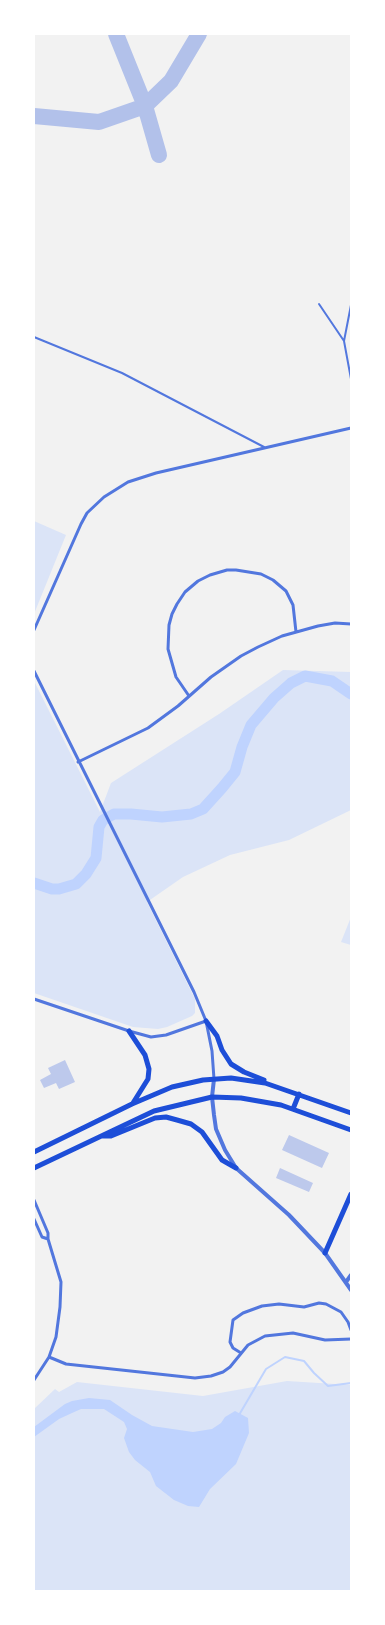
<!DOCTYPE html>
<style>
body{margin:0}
#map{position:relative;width:385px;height:1625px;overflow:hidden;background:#f2f2f2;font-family:Inter,sans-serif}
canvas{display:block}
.frame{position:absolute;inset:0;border:35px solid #fff;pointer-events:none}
</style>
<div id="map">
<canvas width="385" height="1625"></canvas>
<div class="frame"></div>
</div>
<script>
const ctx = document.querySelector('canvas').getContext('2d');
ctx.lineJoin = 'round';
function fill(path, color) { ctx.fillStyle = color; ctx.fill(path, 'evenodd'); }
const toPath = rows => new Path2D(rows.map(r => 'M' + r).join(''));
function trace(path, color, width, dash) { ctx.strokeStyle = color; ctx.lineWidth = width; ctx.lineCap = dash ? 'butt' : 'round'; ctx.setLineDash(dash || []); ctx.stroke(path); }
const green = toPath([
 [34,521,66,535,34,614],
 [283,670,351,672,351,810,289,840,230,855,183,877,147,902,195,999,195,1013,192,1016,167,1027,158,1029,133,1027,34,993,34,681,100,812,111,783,219,714],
 [351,917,351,945,341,942],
 [287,1381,351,1385,351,1591,34,1591,34,1409,55,1389,59,1392,77,1382,203,1396]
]);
const water = toPath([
 [89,1398,110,1400,132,1415,152,1426,193,1432,212,1429,221,1423,225,1417,235,1411,248,1418,249,1433,236,1464,210,1489,199,1507,188,1506,174,1500,156,1486,150,1472,135,1460,129,1452,124,1438,127,1429,124,1422,104,1409,81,1409,72,1413,59,1419,34,1437,34,1427,65,1404,72,1401]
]);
const stream = toPath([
 [239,1415,266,1369,285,1357,304,1361,314,1373,328,1386,351,1383]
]);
const river = toPath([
 [34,883,52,889,59,889,76,884,86,874,96,858,99,827,103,820,114,814,131,814,162,817,191,814,203,809,222,788,235,772,242,747,251,725,274,698,291,683,305,676,332,681,351,694]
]);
const taxiway = toPath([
 [34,116,99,122,145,106,116,34],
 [159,155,145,106,171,81,199,34]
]);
const building = toPath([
 [65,1060,75,1082,59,1089,56,1083,44,1088,40,1080,51,1074,48,1068],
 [289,1135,329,1153,322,1168,282,1150],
 [280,1168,313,1183,309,1192,276,1178]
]);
const service = toPath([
 [319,304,344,341],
 [351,305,344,341,351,379],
 [34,337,122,373,264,447]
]);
const minor = toPath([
 [34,630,81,524,87,513,104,497,128,482,156,473,351,428],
 [34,671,194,992,206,1021,212,1051,214,1079],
 [189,696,176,677,168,649,169,625,172,614,177,604,185,592,198,581,210,575,227,570,236,570,261,574,273,580,286,591,293,605,296,632],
 [78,762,148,728,178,706,211,677,241,656,258,647,282,636,318,626,335,623,351,624],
 [34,999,129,1031,151,1037,166,1035,206,1021],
 [34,1200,48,1233,48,1239,42,1237,34,1219],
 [241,1353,233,1348,230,1342,233,1320,243,1313,262,1306,279,1304,304,1307,319,1303,326,1304,341,1312,348,1322,351,1330],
 [49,1357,66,1364,195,1378,211,1376,223,1372,230,1367,248,1345,265,1336,293,1333,325,1340,351,1339],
 [34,1380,49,1357,56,1337,60,1307,61,1282,48,1239]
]);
const tertiary = toPath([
 [214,1079,212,1097,214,1115,216,1129,225,1150,236,1168,289,1215,325,1253,351,1290],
 [346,1282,351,1275]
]);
const primary = toPath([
 [206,1021,217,1036,222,1050,231,1064,244,1072,264,1080],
 [129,1031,145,1055,149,1069,148,1079,133,1103],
 [293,1109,299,1094],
 [102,1136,111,1136,155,1118,166,1117,177,1120,191,1124,202,1132,222,1160,236,1168],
 [34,1152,132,1104,172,1087,203,1080,231,1078,265,1083,351,1113],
 [34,1168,154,1111,212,1097,241,1098,281,1105,351,1130],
 [325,1253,351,1194]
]);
fill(green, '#dbe4f7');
fill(water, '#bfd3fe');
trace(stream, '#bfd3fe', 2);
trace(river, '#bfd3fe', 11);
trace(taxiway, '#b2c1ea', 16);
fill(building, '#bdc9ec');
trace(service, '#5277de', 2);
trace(minor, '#5277de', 3);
trace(tertiary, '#5277de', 4);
trace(primary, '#1d4ed8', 5);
</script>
